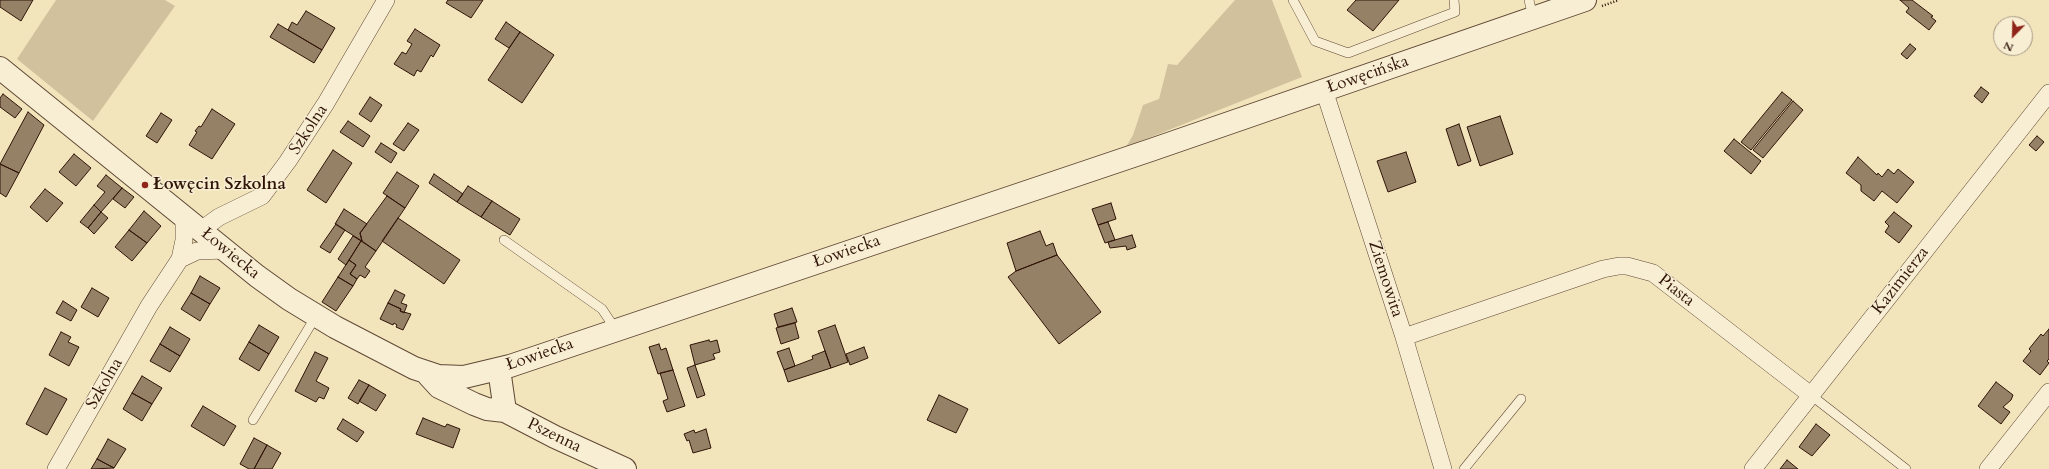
<!DOCTYPE html>
<meta charset="utf-8">
<style>
body{margin:0}
#map{position:relative;width:2049px;height:469px;overflow:hidden;background:#f2e5bc;font-family:Cardo,serif}
canvas{display:block}
.north{position:absolute;left:1993px;top:16px;width:40px;height:40px;box-sizing:border-box;background:#f7eed3;border:1px solid #a79782;border-radius:50%;rotate:203deg;font-size:11px;font-weight:700;line-height:16px;text-align:center;color:#301408}
.north::after{content:'';display:block;margin:auto;width:14px;height:18px;background:#8f2418;clip-path:polygon(50% 0,100% 100%,50% 72%,0 100%)}
</style>
<div id="map">
<canvas width="2049" height="469"></canvas>
<div class="north">N</div>
</div>
<script>
const ctx = document.querySelector('canvas').getContext('2d');
ctx.lineJoin = 'round';
function fill(path, color) { ctx.fillStyle = color; ctx.fill(path, 'evenodd'); }
const toPath = rows => new Path2D(rows.map(r => 'M' + r).join(''));
function trace(path, color, width, dash) { ctx.strokeStyle = color; ctx.lineWidth = width; ctx.lineCap = dash ? 'butt' : 'round'; ctx.setLineDash(dash || []); ctx.stroke(path); }
function label(font, color, halo, rows, align = 'center') {
  ctx.font = font + ' Cardo,serif'; ctx.lineWidth = 3; ctx.setLineDash([]); ctx.textBaseline = 'middle'; ctx.strokeStyle = halo; ctx.fillStyle = color; for (const [text, x, y, turn = 0] of rows) {
    ctx.save(); ctx.translate(x, y); ctx.rotate((+turn || 0) * Math.PI / 180); ctx.textAlign = isNaN(turn) ? turn : align; if (halo) ctx.strokeText(text, 0, 0); ctx.fillText(text, 0, 0); ctx.restore();
  }
}
const green = toPath([
 [56,0,165,0,175,6,93,121,17,59],
 [1235,0,1272,0,1302,77,1126,147,1133,135,1143,105,1159,99,1168,64,1177,65]
]);
const building = toPath([
 [0,0,33,0,21,21,0,7,0,0],
 [448,0,483,0,471,18,446,3,448,0],
 [1356,0,1399,0,1373,31,1347,10,1356,0],
 [1900,0,1912,0,1933,16,1931,17,1936,21,1929,30,1906,12,1909,8,1900,0],
 [306,11,335,28,322,50,288,30,292,22,297,25,306,11],
 [506,22,520,32,509,48,495,39,506,22],
 [278,24,322,50,314,63,270,37,278,24],
 [415,29,440,45,433,57,431,55,421,72,417,70,414,76,394,64,402,52,406,54,412,44,407,41,415,29],
 [520,32,554,55,522,103,488,80,520,32],
 [1910,44,1916,49,1907,59,1901,54,1910,44],
 [1981,87,1989,93,1982,103,1974,96,1981,87],
 [1782,92,1792,100,1751,150,1741,142,1782,92],
 [3,94,22,109,15,118,0,107,0,98,3,94],
 [370,97,382,105,371,122,359,114,370,97],
 [1793,101,1803,110,1763,158,1753,150,1793,101],
 [212,109,235,124,212,159,189,145,197,132,195,131,199,126,201,127,212,109],
 [28,112,44,125,19,173,0,164,28,112],
 [161,113,172,120,157,143,146,136,161,113],
 [1500,116,1513,154,1480,166,1467,127,1500,116],
 [348,121,370,136,363,147,340,132,348,121],
 [408,123,419,130,404,151,393,144,408,123],
 [1459,124,1471,161,1458,166,1446,129,1459,124],
 [2037,136,2044,142,2036,151,2029,145,2037,136],
 [1734,139,1761,161,1751,174,1724,151,1734,139],
 [381,143,397,153,391,163,375,152,381,143],
 [333,150,352,163,326,203,307,190,333,150],
 [1406,152,1416,182,1388,192,1377,161,1406,152],
 [74,154,91,168,76,186,59,172,74,154],
 [1858,157,1877,175,1878,173,1882,177,1888,169,1894,174,1898,169,1914,182,1897,203,1882,191,1874,201,1861,191,1861,185,1846,173,1858,157],
 [0,164,19,173,6,197,0,193,0,164],
 [397,172,419,186,405,208,383,193,397,172],
 [434,174,463,194,457,202,429,183,434,174],
 [106,175,122,188,101,212,94,205,105,192,97,186,106,175],
 [468,186,492,201,481,217,457,202,468,186],
 [122,188,134,197,125,208,113,199,122,188],
 [45,189,63,203,47,222,30,207,45,189],
 [387,196,405,208,376,251,362,241,360,233,387,196],
 [492,201,520,219,510,235,481,217,492,201],
 [1111,203,1116,219,1098,225,1092,209,1111,203],
 [94,205,101,212,88,228,80,222,94,205],
 [344,209,367,224,360,233,362,241,335,224,344,209],
 [144,211,161,226,147,243,129,230,144,211],
 [101,212,108,218,94,234,88,228,101,212],
 [1894,212,1912,226,1899,243,1885,232,1889,226,1885,222,1894,212],
 [398,218,460,260,444,284,382,241,398,218],
 [1108,222,1115,240,1105,243,1098,225,1108,222],
 [336,224,345,230,330,253,320,247,336,224],
 [129,230,147,243,132,261,115,247,129,230],
 [1040,231,1046,246,1053,243,1057,255,1016,271,1007,243,1040,231],
 [1132,235,1136,247,1127,250,1126,246,1110,248,1108,242,1132,235],
 [353,236,361,241,346,265,338,259,353,236],
 [361,241,376,251,365,267,370,271,365,278,360,275,357,279,350,274,356,265,349,260,361,241],
 [1057,255,1101,312,1059,344,1008,277,1016,271,1057,255],
 [349,260,356,265,350,274,357,279,353,286,338,277,349,260],
 [200,276,220,288,210,304,191,293,200,276],
 [338,277,353,286,336,311,322,302,338,277],
 [92,288,109,298,98,317,81,307,92,288],
 [395,290,405,295,401,303,407,305,404,313,400,311,401,309,388,303,395,290],
 [191,293,210,304,200,321,181,309,191,293],
 [63,301,77,310,71,321,56,313,63,301],
 [388,303,401,309,400,311,411,314,403,330,396,327,397,325,394,323,393,325,380,319,388,303],
 [792,308,797,322,778,327,774,314,792,308],
 [795,323,799,338,781,344,776,328,795,323],
 [259,325,279,337,269,354,249,342,259,325],
 [835,325,848,362,831,368,818,331,835,325],
 [170,327,190,339,180,356,160,344,170,327],
 [2049,329,2049,359,2047,361,2049,363,2040,375,2023,361,2031,351,2029,349,2041,334,2043,336,2049,329],
 [61,332,71,337,68,342,79,347,69,366,49,355,61,332],
 [709,340,710,342,717,340,720,352,713,354,715,359,695,365,690,345,709,340],
 [249,342,269,354,259,371,239,359,249,342],
 [160,344,180,356,170,372,150,361,160,344],
 [659,344,661,350,666,348,673,370,658,374,649,347,659,344],
 [864,347,868,358,850,365,846,354,864,347],
 [789,348,795,366,784,370,777,352,789,348],
 [825,351,831,368,788,382,784,370,813,359,812,356,825,351],
 [315,352,328,358,316,381,329,388,324,399,319,397,316,402,295,391,315,352],
 [695,365,705,395,697,398,687,368,695,365],
 [673,370,685,406,667,412,663,401,668,399,660,373,673,370],
 [142,376,162,388,152,404,132,393,142,376],
 [359,380,369,385,358,404,348,398,359,380],
 [1996,382,2013,395,2011,400,2003,407,2010,412,2001,424,1978,406,1996,382],
 [369,385,386,395,376,411,359,401,369,385],
 [45,388,67,399,47,435,26,424,45,388],
 [132,393,152,404,142,421,123,409,132,393],
 [939,395,968,409,956,433,927,420,939,395],
 [203,406,236,426,224,446,191,426,203,406],
 [423,418,445,427,447,424,460,429,453,448,416,434,423,418],
 [343,419,364,432,357,442,337,429,343,419],
 [1816,424,1830,435,1812,456,1799,447,1816,424],
 [706,429,711,448,693,453,689,440,687,441,684,434,694,430,695,433,706,429],
 [254,438,267,445,254,469,249,469,240,464,254,438],
 [108,439,126,449,114,468,97,459,108,439],
 [267,445,281,453,272,469,254,469,267,445],
 [97,459,114,468,91,469,97,459],
 [1787,460,1798,469,1780,469,1787,460]
]);
const path = toPath([
 [1602,6,1619,0]
]);
const service = toPath([
 [1293,0,1315,41,1348,53,1455,12,1454,0],
 [1529,0,1533,18],
 [504,240,602,309,616,330],
 [1812,396,1906,469],
 [253,420,316,316],
 [1464,469,1521,399]
]);
const minor = toPath([
 [1324,90,1404,337,1443,469],
 [184,216,184,240,180,259,197,251,226,250],
 [201,230,219,217,262,196,288,161,326,103,386,0],
 [1404,337,1603,269,1619,266,1627,266,1653,273,1812,396],
 [56,469,149,306,180,259],
 [1753,469,2049,93],
 [1988,469,2049,392]
]);
const tertiary = toPath([
 [0,68,257,276,289,299,335,327,414,368,438,376,464,377,510,366,1151,150,1585,0],
 [499,369,505,411],
 [428,375,439,387,474,404,487,409,505,411,555,437,625,469]
]);
const markers = [
 [145,185,4,"#8f2418"]
];
const streetNames = [
 ["Łowęcińska",1368,75,-19],
 ["Szkolna",309,130,-57],
 ["Łowiecka",847,252,-19],
 ["Łowiecka",230,254,39],
 ["Ziemowita",1385,279,72],
 ["Kazimierza",1901,281,-52],
 ["Piasta",1676,291,38],
 ["Łowiecka",540,355,-19],
 ["Szkolna",105,384,-60],
 ["Pszenna",554,436,26]
];
const poiNames = [
 ["Łowęcin Szkolna",153,185]
];
fill(green, '#d1c19d');
fill(building, '#958166');
trace(building, '#301408', 1);
trace(service, '#604835', 10);
trace(minor, '#604835', 18);
trace(tertiary, '#604835', 24);
trace(path, '#301408', 2.5, [1, 2]);
trace(service, '#f7eed3', 9);
trace(minor, '#f7eed3', 17);
trace(tertiary, '#f7eed3', 22);
for (const [x, y, r, color] of markers) { const dot = new Path2D(); dot.arc(x, y, r, 0, 2 * Math.PI); ctx.fillStyle = color; ctx.fill(dot); trace(dot, '#f7eed3', 1.5); }
label('17px', '#301408', '#f7eed3', streetNames);
label('bold 17px', '#301408', '#f7eed3', poiNames, 'left');
</script>
